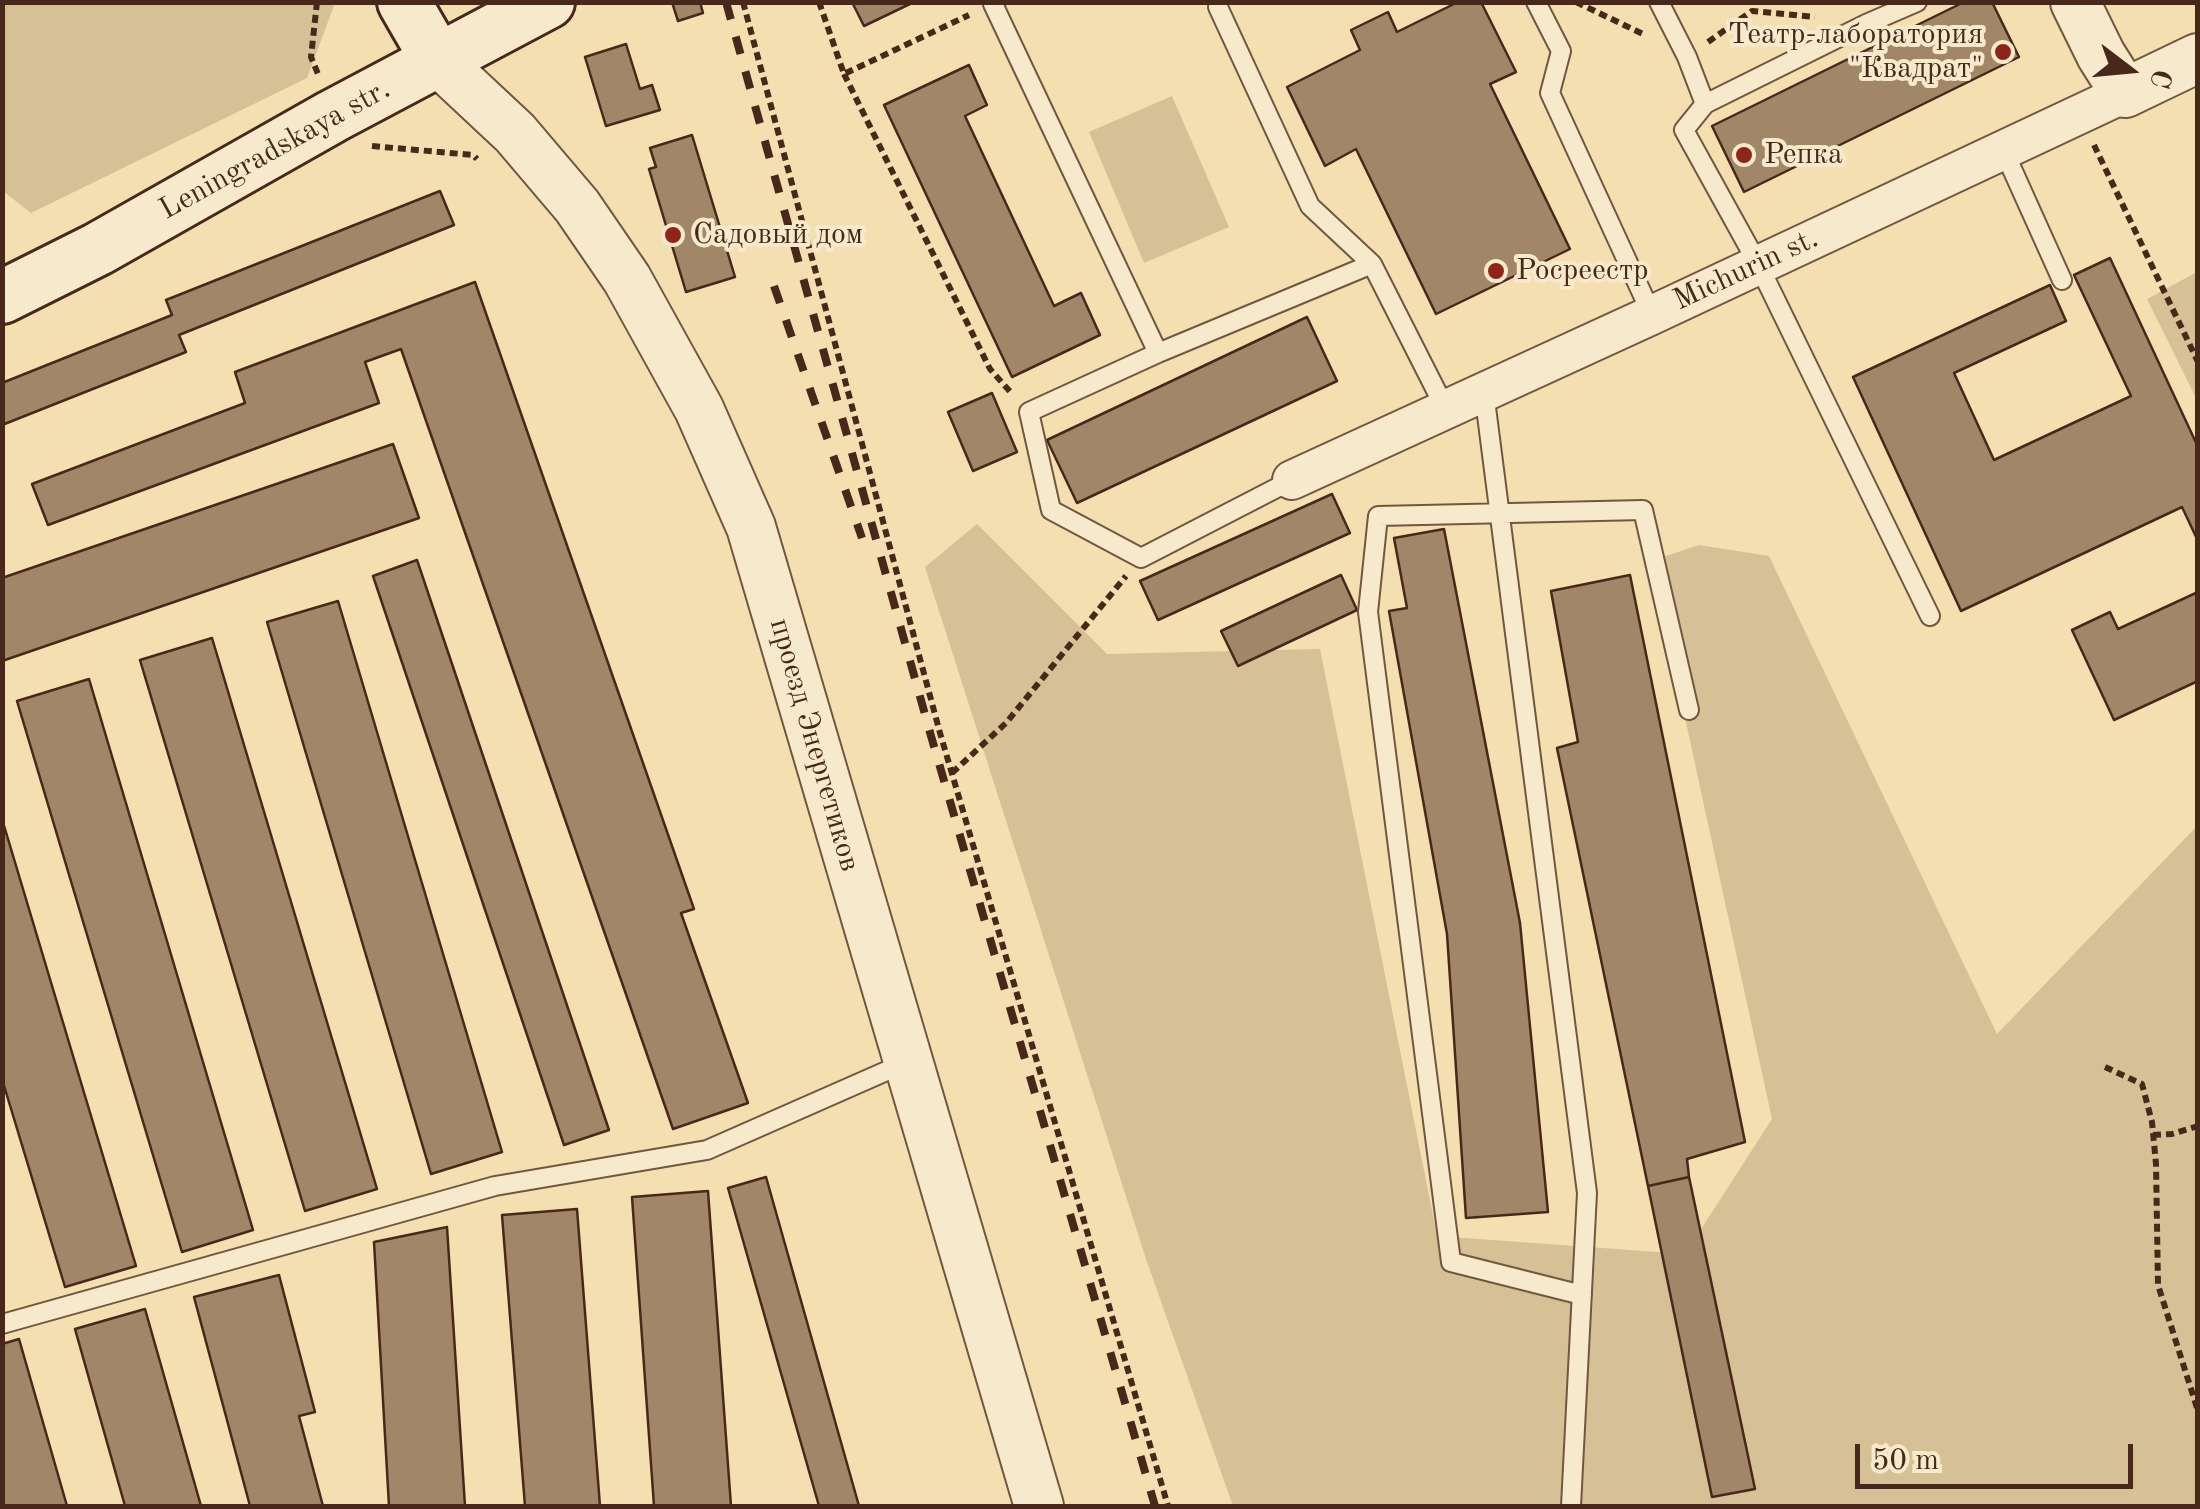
<!DOCTYPE html>
<meta charset="utf-8">
<style>
body{margin:0}
#map{position:relative;width:2200px;height:1509px;overflow:hidden;background:#f3dfb0;font-family:"Old Standard TT",serif}
canvas{display:block}
.frame{position:absolute;inset:0;border:5px solid #48281a;pointer-events:none}
.north{position:absolute;left:2080px;top:20px;width:100px;height:100px;-webkit-text-stroke:8px #f7eacc;paint-order:stroke;rotate:106deg;font-size:28px;font-weight:700;line-height:40px;text-align:center;color:#48281a}
.north::after{content:'';display:block;margin:auto;width:35px;height:45px;background:#48281a;clip-path:polygon(50% 0,100% 100%,50% 72%,0 100%)}
.scale{position:absolute;left:1855px;top:1444px;width:278px;height:45px;box-sizing:border-box;border:5px solid #48281a;border-top:0;padding-left:12px;font-size:30px;line-height:35px;white-space:nowrap;color:#48281a;-webkit-text-stroke:8px #f7eacc;paint-order:stroke}
</style>
<div id="map">
<canvas width="2200" height="1509"></canvas>
<div class="frame"></div>
<div class="north">С</div>
<div class="scale">50 m</div>
</div>
<script>
const ctx = document.querySelector('canvas').getContext('2d');
ctx.lineJoin = 'round';
function fill(path, color) { ctx.fillStyle = color; ctx.fill(path, 'evenodd'); }
const toPath = rows => new Path2D(rows.map(r => 'M' + r).join(''));
function trace(path, color, width, dash) { ctx.strokeStyle = color; ctx.lineWidth = width; ctx.lineCap = dash ? 'butt' : 'round'; ctx.setLineDash(dash || []); ctx.stroke(path); }
function label(font, color, halo, rows, align = 'center') {
  ctx.font = font + ' "Old Standard TT",serif'; ctx.lineWidth = 8; ctx.setLineDash([]); ctx.textBaseline = 'middle'; ctx.strokeStyle = halo; ctx.fillStyle = color; for (const [text, x, y, turn = 0] of rows) {
    ctx.save(); ctx.translate(x, y); ctx.rotate((+turn || 0) * Math.PI / 180); ctx.textAlign = isNaN(turn) ? turn : align; if (halo) ctx.strokeText(text, 0, 0); ctx.fillText(text, 0, 0); ctx.restore();
  }
}
const green = toPath([
 [2,3,3,2,335,3,307,78,31,213,3,191],
 [1172,96,1229,227,1144,263,1089,132],
 [2197,272,2197,400,2147,299],
 [977,524,1107,654,1320,649,1437,1236,1685,1254,1772,1119,1651,561,1699,545,1769,556,1997,1034,2197,826,2197,1506,1233,1506,1146,1259,925,567]
]);
const building = toPath([
 [672,2,700,2,703,13,678,21,672,2],
 [852,2,912,2,912,3,864,26,852,2],
 [1458,2,1481,2,1516,72,1490,84,1570,249,1436,314,1356,149,1325,166,1287,87,1360,50,1351,30,1388,12,1397,32,1458,2],
 [1964,2,1992,2,2019,57,1744,192,1712,126,1964,2],
 [626,44,640,89,652,85,660,110,606,126,585,57,626,44],
 [969,65,987,105,965,116,1054,306,1081,293,1100,335,1012,377,884,105,969,65],
 [692,135,735,277,686,292,649,169,656,167,650,148,692,135],
 [440,191,454,225,179,335,186,352,2,425,2,383,172,315,166,300,440,191],
 [2110,258,2198,447,2198,541,2182,507,1961,611,1853,377,2050,285,2066,321,1954,373,1994,460,2131,396,2074,275,2110,258],
 [475,282,694,909,681,913,748,1103,673,1129,401,349,365,362,379,403,48,525,32,484,245,403,235,372,475,282],
 [1307,317,1337,381,1077,503,1047,440,1307,317],
 [992,393,1017,452,973,471,948,412,992,393],
 [393,444,419,518,2,661,2,578,393,444],
 [1332,494,1350,533,1158,620,1140,581,1332,494],
 [1444,529,1520,923,1548,1212,1466,1218,1447,934,1389,611,1407,608,1394,538,1444,529],
 [417,560,609,1130,564,1145,373,576,417,560],
 [1341,575,1357,610,1238,666,1221,631,1341,575],
 [1630,575,1745,1142,1687,1159,1689,1177,1648,1186,1557,748,1578,742,1551,591,1630,575],
 [2198,592,2198,681,2114,720,2072,630,2110,612,2118,629,2198,592],
 [338,601,502,1152,431,1174,267,622,338,601],
 [212,638,377,1189,305,1211,140,660,212,638],
 [89,679,253,1230,182,1252,17,701,89,679],
 [2,819,136,1266,65,1287,2,1079,2,819],
 [766,1177,859,1506,819,1506,728,1188,766,1177],
 [1689,1177,1755,1489,1712,1497,1648,1186,1689,1177],
 [708,1191,731,1506,654,1506,632,1197,708,1191],
 [577,1209,600,1506,525,1506,502,1215,577,1209],
 [447,1227,465,1506,389,1506,374,1242,447,1227],
 [279,1275,315,1412,299,1416,323,1506,250,1506,194,1297,279,1275],
 [145,1309,201,1506,125,1506,75,1329,145,1309],
 [19,1339,67,1506,2,1506,2,1344,19,1339]
]);
const path = toPath([
 [317,2,311,57,318,74],
 [743,2,940,733,1168,1506],
 [819,2,844,74,969,15],
 [1576,2,1645,35],
 [1708,42,1752,11,1815,17],
 [844,74,990,369,1013,395],
 [2094,145,2198,362],
 [372,146,473,155,477,159],
 [952,773,1006,723,1126,576],
 [2105,1067,2142,1084,2152,1122,2156,1164,2158,1285,2198,1411],
 [2153,1135,2172,1134,2198,1126]
]);
const service = toPath([
 [996,2,993,4,1158,353,1372,264,1446,410],
 [1536,2,1561,51,1550,93,1652,315],
 [1659,2,1687,57,1705,104,1866,24,1917,2],
 [1218,7,1310,206,1372,264],
 [1705,104,1684,130,1758,264,1930,616],
 [2003,149,2062,280],
 [1158,353,1029,412,1051,510,1141,558,1292,480],
 [1484,392,1587,1193,1571,1506],
 [1582,1295,1451,1262,1368,612,1378,516,1643,510,1689,710],
 [2,1324,495,1186,707,1150,907,1062]
]);
const minor = toPath([
 [1292,480,1652,315,2125,93]
]);
const tertiary = toPath([
 [2075,2,2101,55,2125,93,2198,58],
 [438,61,515,133,577,206,627,279,699,409,751,527,1039,1506]
]);
const secondary = toPath([
 [404,2,438,61],
 [2,297,98,249,333,116,548,2]
]);
const rail = toPath([
 [726,2,931,736,1155,1506],
 [774,286,862,538]
]);
const markers = [
 [2003,52,10,"#8f2418"],
 [1744,155,10,"#8f2418"],
 [673,235,10,"#8f2418"],
 [1496,271,10,"#8f2418"]
];
const poiNames = [
 ["Театр-лаборатория",1983,35,"right"],
 ["\"Квадрат\"",1983,69,"right"],
 ["Репка",1764,155],
 ["Садовый дом",693,235],
 ["Росреестр",1516,271]
];
const streetNames = [
 ["Leningradskaya str.",275,150,-29],
 ["Michurin st.",1746,270,-25],
 ["проезд Энергетиков",814,745,74]
];
fill(green, '#d6c096');
fill(building, '#a18768');
trace(building, '#48281a', 2.5);
trace(service, '#735640', 22);
trace(minor, '#735640', 42);
trace(tertiary, '#735640', 52);
trace(secondary, '#48281a', 58);
trace(path, '#48281a', 6, [8, 5]);
trace(service, '#f7eacc', 18);
trace(minor, '#f7eacc', 38);
trace(tertiary, '#f7eacc', 48);
trace(secondary, '#f7eacc', 52);
trace(rail, '#48281a', 8, [18, 18]);
for (const [x, y, r, color] of markers) { const dot = new Path2D(); dot.arc(x, y, r, 0, 2 * Math.PI); ctx.fillStyle = color; ctx.fill(dot); trace(dot, '#f7eacc', 4); }
label('30px', '#48281a', '#f7eacc', poiNames, 'left');
label('30px', '#48281a', '#f7eacc', streetNames);
</script>
